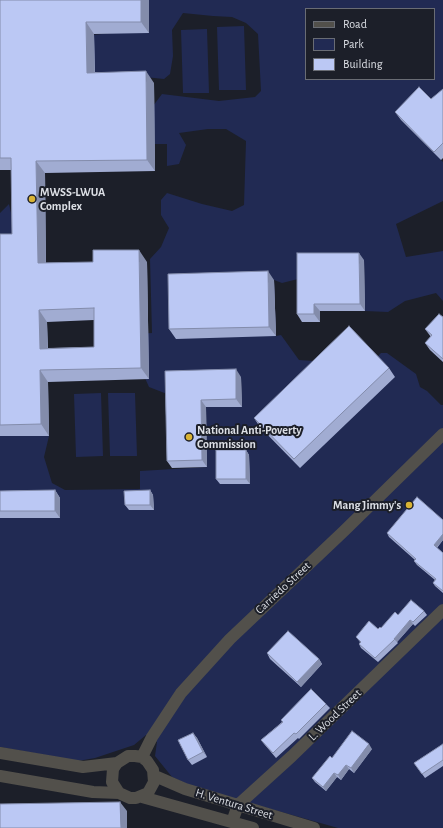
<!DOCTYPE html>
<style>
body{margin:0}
#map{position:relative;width:443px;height:828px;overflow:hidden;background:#1c1f29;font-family:"Alegreya Sans",sans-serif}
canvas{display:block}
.legend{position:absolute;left:305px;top:8px;width:130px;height:72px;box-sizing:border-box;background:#1c1f29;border:1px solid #696c74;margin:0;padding:5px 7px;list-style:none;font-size:12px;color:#dcdfe5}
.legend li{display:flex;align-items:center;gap:8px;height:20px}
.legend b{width:20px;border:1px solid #696c74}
</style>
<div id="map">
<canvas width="443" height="828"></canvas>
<ul class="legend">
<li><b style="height:5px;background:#52504b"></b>Road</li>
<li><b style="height:11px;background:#212a53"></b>Park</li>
<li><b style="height:11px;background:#bbc8f4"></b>Building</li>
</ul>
</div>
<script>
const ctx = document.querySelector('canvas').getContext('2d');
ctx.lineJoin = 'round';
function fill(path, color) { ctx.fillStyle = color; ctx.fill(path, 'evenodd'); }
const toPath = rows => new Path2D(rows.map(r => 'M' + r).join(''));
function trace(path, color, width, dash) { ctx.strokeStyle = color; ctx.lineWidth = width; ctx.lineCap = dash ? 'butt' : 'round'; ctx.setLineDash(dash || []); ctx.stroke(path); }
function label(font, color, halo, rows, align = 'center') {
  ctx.font = font + ' "Alegreya Sans",sans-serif'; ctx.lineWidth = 4; ctx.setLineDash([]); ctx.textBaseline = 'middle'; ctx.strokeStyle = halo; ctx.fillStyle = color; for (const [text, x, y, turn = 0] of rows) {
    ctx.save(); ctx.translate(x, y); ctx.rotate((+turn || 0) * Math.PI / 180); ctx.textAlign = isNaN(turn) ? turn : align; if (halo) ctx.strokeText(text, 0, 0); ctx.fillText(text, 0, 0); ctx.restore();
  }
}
const green = toPath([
 [143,0,443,0,443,114,441,160,443,162,443,201,396,224,406,257,443,251,443,301,436,293,405,301,388,312,365,311,364,260,302,278,282,283,274,280,276,336,281,335,299,360,328,362,376,358,381,353,387,353,416,374,420,387,427,391,441,405,443,405,443,828,338,828,193,787,172,777,155,756,157,742,146,735,134,745,95,758,78,761,0,747,0,436,49,436,44,457,52,483,65,490,140,489,140,471,207,467,206,407,242,406,241,377,167,394,149,387,140,367,135,334,152,333,150,259,161,247,169,228,161,215,161,200,167,193,202,204,232,211,244,205,246,141,226,129,208,129,179,133,186,145,179,164,167,166,167,144,155,144,153,106,162,94,219,101,255,97,261,91,258,34,246,23,232,17,213,16,183,13,172,30,173,56,170,74,164,79,145,77,82,77,81,36,143,30],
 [306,9,434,9,434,79,306,79],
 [244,26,246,90,219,90,217,27],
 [207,29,209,93,183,93,181,30],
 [9,204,12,217,20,225,21,245,0,246,0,213],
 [101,393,103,456,76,457,74,394],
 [108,393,135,393,137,456,110,456]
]);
const minor = toPath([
 [0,753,83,767,117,763],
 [142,757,152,737,181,693,230,639,344,531,443,434],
 [0,776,93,792,119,793,130,798,136,798,148,793,154,782,153,770,147,761,142,757,135,756,128,756,117,763,113,769,112,782,119,793],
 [155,776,185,789,314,828],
 [142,797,253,828],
 [232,822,238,805,292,756,443,610]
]);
const wall = toPath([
 [0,0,149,0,149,33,94,34,95,72,154,83,155,171,45,173,46,263,147,262,149,379,48,382,49,436,0,436,0,234,12,234,11,170,0,170],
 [94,320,94,347,48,348,47,322],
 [443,89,443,158,441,160,401,120,395,112,431,99],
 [364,260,365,311,320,311,320,322,302,322,297,314],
 [274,280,276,336,176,339,169,329],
 [443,317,443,362,430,350,425,343,431,337,425,329],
 [389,368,395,377,300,468,260,427,254,418],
 [165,371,241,377,242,407,206,407,207,467,172,468,167,461],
 [246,450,249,455,250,484,220,484,216,479],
 [55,490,60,498,60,518,0,518,0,491],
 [150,490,153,495,154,510,129,510,125,505],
 [443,520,443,540,437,548,443,553,443,593,435,586,433,583,435,580,417,565,414,561,415,560,389,537,387,533],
 [424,611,427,615,415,626,413,624,397,642,398,643,378,662,361,648,359,644,360,642,356,637,381,628,398,615],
 [267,653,319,659,322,664,301,687,270,659],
 [326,704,330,708,299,739,298,738,276,758,265,745,261,740,282,722,281,720],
 [193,733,197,738,207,757,192,765,188,760],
 [443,744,443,766,425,778,414,763],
 [372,749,354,773,349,769,341,780,337,777,326,791,315,782,312,778,332,758]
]);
const shadedWall = toPath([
 [141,0,149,0,149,33,141,22],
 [86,22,94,34,95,84,87,73],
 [146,71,154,83,155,171,147,160],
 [36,161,45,173,46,275,38,263],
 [139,250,147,262,149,379,141,368],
 [359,253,364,260,365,311,360,304],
 [268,271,274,280,276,336,269,327],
 [314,304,320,311,320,322,314,314],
 [39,310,47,322,48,360,40,349],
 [236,369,241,377,242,407,236,399],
 [40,370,48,382,49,436,41,424],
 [201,400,206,407,207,467,202,460],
 [246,450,249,455,250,484,246,479],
 [55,490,60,498,60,518,55,511],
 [150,490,153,495,154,510,150,505],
 [443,534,443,540,436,548,434,545],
 [410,620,413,624,397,642,394,639],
 [319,659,322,664,301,687,297,682],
 [193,733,197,738,207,757,203,752],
 [369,744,372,749,354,773,351,768],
 [346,765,349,769,341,780,338,775],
 [334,773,337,777,326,791,323,787],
 [120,802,127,811,127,828,121,828]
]);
const building = toPath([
 [0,0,141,0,141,22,86,22,87,73,146,71,147,160,36,161,38,263,93,262,93,250,139,250,141,368,40,370,41,424,0,425,0,234,12,234,11,158,0,158,0,0],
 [94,308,94,347,40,349,39,310,94,308],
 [419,87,431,99,443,89,443,143,434,152,395,112,419,87],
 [297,253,359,253,360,304,314,304,314,314,297,314,297,253],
 [268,271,269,327,169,329,168,274,268,271],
 [439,314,443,317,443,359,425,343,432,335,425,329,439,314],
 [349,326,389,368,294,459,254,418,349,326],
 [236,369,236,399,201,400,202,460,167,461,165,371,236,369],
 [216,450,246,450,246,479,216,479,216,450],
 [55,490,55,511,0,511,0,491,55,490],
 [150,490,150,505,125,505,124,491,150,490],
 [417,497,443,520,443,534,434,545,443,553,443,591,433,583,436,579,414,561,416,559,387,533,417,497],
 [411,600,424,611,413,622,410,620,394,639,395,639,375,658,359,644,361,642,356,637,369,621,378,629,380,627,381,628,395,612,398,615,411,600],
 [288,631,319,659,297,682,267,653,288,631],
 [311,689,326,704,296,734,294,733,273,753,261,740,283,722,281,720,311,689],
 [352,731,369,744,351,768,346,765,338,775,334,773,323,787,312,778,330,756,332,758,352,731],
 [193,733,203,752,188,760,178,740,193,733],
 [443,744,443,760,422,774,414,763,443,744],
 [120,802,121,828,0,828,0,804,120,802]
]);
const markers = [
 [32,199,4,"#d9b334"],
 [189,437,4,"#d9b334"],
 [409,505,4,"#d9b334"]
];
const poiNames = [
 ["MWSS-LWUA",40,192],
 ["Complex",40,206],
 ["National Anti-Poverty",197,430],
 ["Commission",197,444],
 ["Mang Jimmy's",401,505,"right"]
];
const streetNames = [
 ["Carriedo Street",283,588,-43],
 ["L. Wood Street",335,715,-44],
 ["H. Ventura Street",234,804,17]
];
fill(green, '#212a53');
trace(minor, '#52504b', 12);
fill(wall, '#a1acd2');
fill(shadedWall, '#838cab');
fill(building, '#bbc8f4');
trace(building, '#838cab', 1);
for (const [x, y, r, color] of markers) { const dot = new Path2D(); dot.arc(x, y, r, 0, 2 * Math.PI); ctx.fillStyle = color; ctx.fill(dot); trace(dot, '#1c1f29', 1.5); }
label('bold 12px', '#dcdfe5', '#1c1f29', poiNames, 'left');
label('12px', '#dcdfe5', '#1c1f29', streetNames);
</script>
